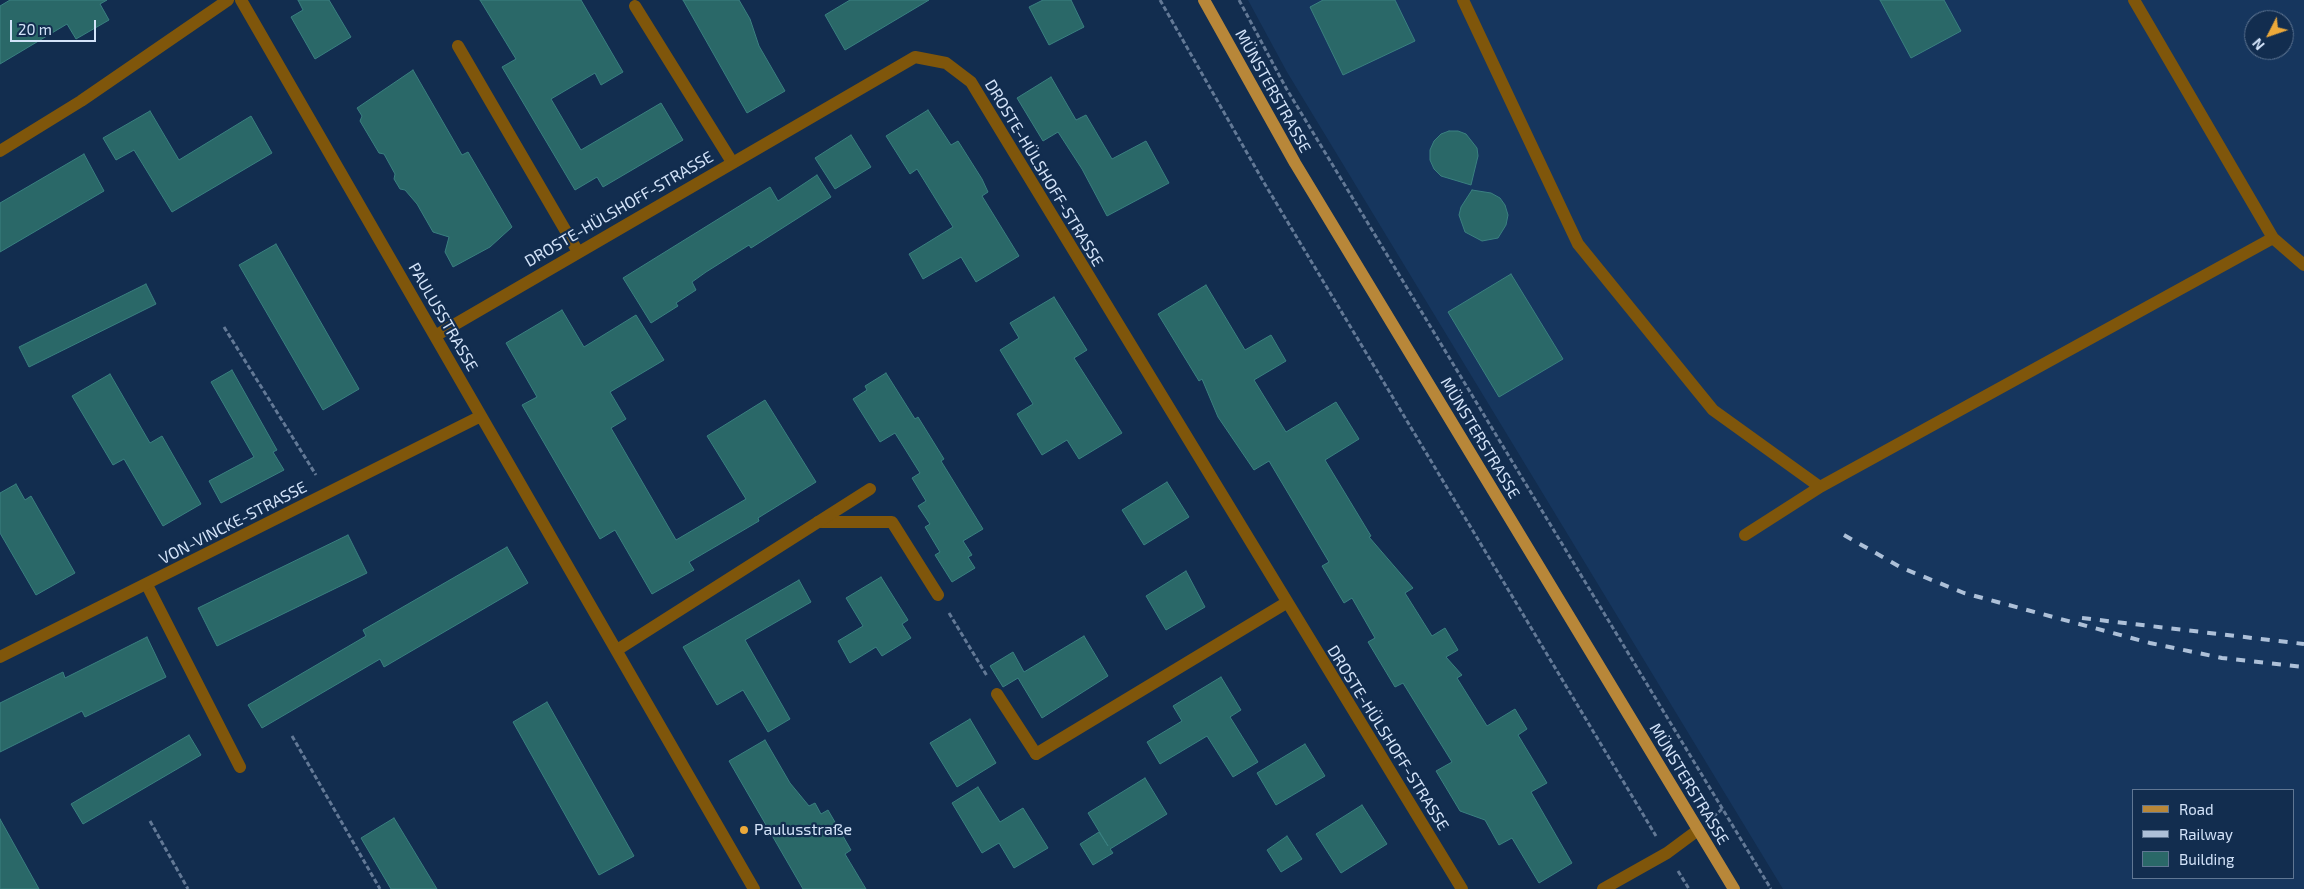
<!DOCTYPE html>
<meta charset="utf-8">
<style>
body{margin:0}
#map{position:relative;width:2304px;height:889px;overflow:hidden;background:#122d4f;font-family:"Exo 2",sans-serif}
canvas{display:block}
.legend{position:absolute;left:2132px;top:789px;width:162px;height:90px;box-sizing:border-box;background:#122d4f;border:1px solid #5f7693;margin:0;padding:6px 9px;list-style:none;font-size:15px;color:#d3e3f9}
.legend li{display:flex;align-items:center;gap:10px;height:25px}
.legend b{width:25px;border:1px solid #5f7693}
.north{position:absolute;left:2244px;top:10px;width:50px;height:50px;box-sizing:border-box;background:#122d4f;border:1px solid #5f7693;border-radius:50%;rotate:229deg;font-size:14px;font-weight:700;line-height:20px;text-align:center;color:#d3e3f9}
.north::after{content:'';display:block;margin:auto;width:18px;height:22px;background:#eca93a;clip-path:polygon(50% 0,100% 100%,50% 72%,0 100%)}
.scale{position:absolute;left:10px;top:20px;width:86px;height:22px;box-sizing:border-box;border:2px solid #d3e3f9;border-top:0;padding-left:6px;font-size:15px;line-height:18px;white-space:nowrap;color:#d3e3f9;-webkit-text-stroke:4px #122d4f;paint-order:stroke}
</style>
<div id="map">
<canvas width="2304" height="889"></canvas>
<ul class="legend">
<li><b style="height:6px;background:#b88739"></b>Road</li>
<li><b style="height:6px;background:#adc0d8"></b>Railway</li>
<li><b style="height:14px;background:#2a6868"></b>Building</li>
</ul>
<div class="north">N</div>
<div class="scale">20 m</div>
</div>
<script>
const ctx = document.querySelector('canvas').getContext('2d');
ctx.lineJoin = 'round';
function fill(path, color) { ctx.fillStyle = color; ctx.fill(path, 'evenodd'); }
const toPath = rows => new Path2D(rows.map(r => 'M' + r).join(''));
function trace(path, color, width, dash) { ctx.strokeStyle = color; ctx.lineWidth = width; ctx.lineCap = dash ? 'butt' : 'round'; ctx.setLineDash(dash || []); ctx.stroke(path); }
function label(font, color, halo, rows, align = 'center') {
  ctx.font = font + ' "Exo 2",sans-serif'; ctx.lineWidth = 4.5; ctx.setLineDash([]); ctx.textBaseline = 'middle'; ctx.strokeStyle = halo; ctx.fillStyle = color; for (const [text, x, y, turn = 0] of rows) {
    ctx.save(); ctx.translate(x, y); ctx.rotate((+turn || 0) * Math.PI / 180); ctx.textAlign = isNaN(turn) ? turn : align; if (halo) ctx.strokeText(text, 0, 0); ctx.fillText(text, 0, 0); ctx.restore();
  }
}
const built = toPath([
 [1248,0,2304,0,2304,889,1783,889,1287,72],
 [2254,20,2284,20,2284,50,2254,50],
 [2133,790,2293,790,2293,878,2133,878]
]);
const building = toPath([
 [10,0,107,0,100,4,109,20,76,39,67,24,0,64,0,6,10,0],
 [298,0,329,0,351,37,315,59,291,17,303,10,298,0],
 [480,0,581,0,623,72,601,85,595,73,551,99,581,150,661,103,683,140,603,187,597,177,575,190,502,67,516,59,480,0],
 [683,0,739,0,750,19,759,46,785,91,747,113,683,0],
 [850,0,929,0,845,50,825,15,850,0],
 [1043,0,1071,0,1084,27,1049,45,1029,7,1043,0],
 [1323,0,1395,0,1415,41,1343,75,1310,7,1323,0],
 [1880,0,1944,0,1961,31,1911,58,1880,0],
 [413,70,462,155,468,152,512,227,490,247,453,267,445,252,449,237,433,232,417,204,405,190,400,189,394,179,395,174,384,154,379,153,360,121,362,116,357,108,413,70],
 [1051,77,1076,120,1086,115,1112,159,1146,141,1169,183,1107,216,1082,169,1058,132,1043,141,1017,98,1051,77],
 [928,110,951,145,958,141,982,179,988,192,982,196,1019,256,976,282,961,257,923,279,909,254,953,227,917,169,910,174,886,136,928,110],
 [150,111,179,160,251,116,272,153,172,212,134,150,116,160,103,138,150,111],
 [1449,131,1458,131,1466,134,1477,148,1478,156,1471,185,1441,176,1434,169,1430,160,1430,150,1434,141,1441,134,1449,131],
 [851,135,871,167,835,189,815,158,851,135],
 [84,154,104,191,0,252,0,203,84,154],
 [817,175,831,197,751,248,749,245,706,272,692,282,696,290,676,303,678,306,651,323,623,278,770,187,778,201,817,175],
 [1472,190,1491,193,1500,198,1505,205,1508,215,1506,225,1498,238,1482,241,1465,232,1459,215,1461,207,1472,190],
 [276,244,359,389,323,410,239,265,276,244],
 [1511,274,1563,359,1499,397,1448,312,1511,274],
 [146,284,156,304,29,367,19,347,146,284],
 [1206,285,1245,350,1271,335,1286,361,1254,380,1286,432,1336,402,1359,439,1325,460,1371,536,1369,537,1413,588,1405,593,1432,636,1445,628,1458,650,1446,657,1462,675,1457,678,1487,726,1515,709,1527,729,1518,735,1547,783,1531,792,1572,863,1539,883,1512,838,1499,845,1485,820,1460,811,1436,771,1452,762,1403,683,1395,687,1368,642,1375,638,1352,598,1344,603,1322,566,1329,562,1269,461,1254,470,1218,417,1202,379,1199,381,1158,314,1206,285],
 [1054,297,1087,350,1074,358,1122,433,1079,459,1067,440,1042,455,1017,414,1033,404,1000,350,1019,338,1010,323,1054,297],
 [562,310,584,347,636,315,664,360,610,392,626,419,611,428,676,540,746,499,707,436,765,400,816,482,758,518,759,521,689,562,694,570,652,594,615,530,600,539,522,405,537,397,506,343,562,310],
 [232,370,277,450,273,452,284,470,221,503,209,481,254,457,211,382,232,370],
 [886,373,915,419,918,417,944,459,941,461,983,529,963,541,972,555,968,557,975,568,952,582,935,555,940,552,925,527,930,524,918,506,926,501,912,478,920,473,895,433,880,442,853,399,867,390,865,386,886,373],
 [110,374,150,443,162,436,201,504,163,526,124,459,113,465,72,396,110,374],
 [1167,482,1189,517,1144,545,1122,510,1167,482],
 [16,484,25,500,31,496,75,573,36,595,0,533,0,493,16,484],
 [348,535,367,573,217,646,198,608,348,535],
 [507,547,528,583,384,667,380,659,262,728,248,705,366,636,363,630,507,547],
 [1186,571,1205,607,1166,630,1146,596,1186,571],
 [881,577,908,620,902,624,911,638,882,656,876,647,850,663,838,641,863,626,846,598,881,577],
 [799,580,811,602,745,640,790,719,768,732,743,690,717,705,683,647,799,580],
 [1084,636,1108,676,1042,718,1018,678,1003,687,990,666,1013,652,1024,672,1084,636],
 [147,637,166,677,85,717,82,711,0,752,0,703,63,672,65,678,147,637],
 [1221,677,1241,710,1230,717,1258,762,1233,777,1207,736,1160,764,1147,742,1182,721,1173,706,1221,677],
 [547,702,634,856,599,875,513,722,547,702],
 [970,719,996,763,957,787,930,743,970,719],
 [189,735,201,755,83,824,71,804,189,735],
 [765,740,790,783,809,806,815,803,821,814,828,810,851,850,845,854,866,889,803,889,729,761,765,740],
 [1305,744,1325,776,1276,805,1257,773,1305,744],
 [1145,778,1167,814,1110,849,1113,853,1093,865,1080,844,1099,832,1108,846,1088,813,1145,778],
 [978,787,1000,822,1023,808,1048,848,1014,868,999,843,982,853,952,803,978,787],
 [1362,805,1387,844,1341,873,1316,834,1362,805],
 [394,818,437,889,391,889,361,838,394,818],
 [0,819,39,889,0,889,0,819],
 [1287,836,1302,859,1281,872,1267,850,1287,836]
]);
const path = toPath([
 [1160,0,1263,181,1656,836],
 [1239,0,1286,88,1771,889],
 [224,327,316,475],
 [949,613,987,676],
 [292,736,380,889],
 [1713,817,1722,809],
 [150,821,188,889],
 [1678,871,1689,889]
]);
const service = toPath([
 [1463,0,1578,244,1713,410,1820,487],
 [2134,0,2273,238,2304,265],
 [635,6,732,162],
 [458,46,578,252],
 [818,522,892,522,938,595],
 [1745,535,1820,487,2273,238],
 [147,585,240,767],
 [997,694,1036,754]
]);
const minor = toPath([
 [241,0,754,889],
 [0,151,81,101,228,0],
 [435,336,915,57,946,63,971,82,1462,889],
 [617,650,870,489],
 [0,657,481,416],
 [1036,754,1286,603],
 [1603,889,1667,853,1698,830]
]);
const primary = toPath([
 [1204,0,1295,163,1734,889]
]);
const rail = toPath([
 [1844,535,1902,568,1964,593,2150,643,2222,658,2304,667],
 [2082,618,2304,644]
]);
const markers = [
 [744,830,5,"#eca93a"]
];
const streetNames = [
 ["MÜNSTERSTRASSE",1273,91,61],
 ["DROSTE-HÜLSHOFF-STRASSE",1044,173,59],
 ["DROSTE-HÜLSHOFF-STRASSE",619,209,-30],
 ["PAULUSSTRASSE",443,317,60],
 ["MÜNSTERSTRASSE",1480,438,59],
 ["VON-VINCKE-STRASSE",233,523,-27],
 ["DROSTE-HÜLSHOFF-STRASSE",1388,738,58],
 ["MÜNSTERSTRASSE",1689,784,59]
];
const poiNames = [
 ["Paulusstraße",754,830]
];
fill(built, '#16365e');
fill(building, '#2a6868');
trace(building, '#3a8080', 1);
trace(path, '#637996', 3, [5, 2.5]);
trace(service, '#7f560b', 12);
trace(minor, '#7f560b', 12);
trace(primary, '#b88739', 12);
trace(rail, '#adc0d8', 4, [9, 9]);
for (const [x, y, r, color] of markers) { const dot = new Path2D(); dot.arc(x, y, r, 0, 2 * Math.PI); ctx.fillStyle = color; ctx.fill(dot); trace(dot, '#122d4f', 2); }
label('16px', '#d3e3f9', '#122d4f', streetNames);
label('16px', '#d3e3f9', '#122d4f', poiNames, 'left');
</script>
